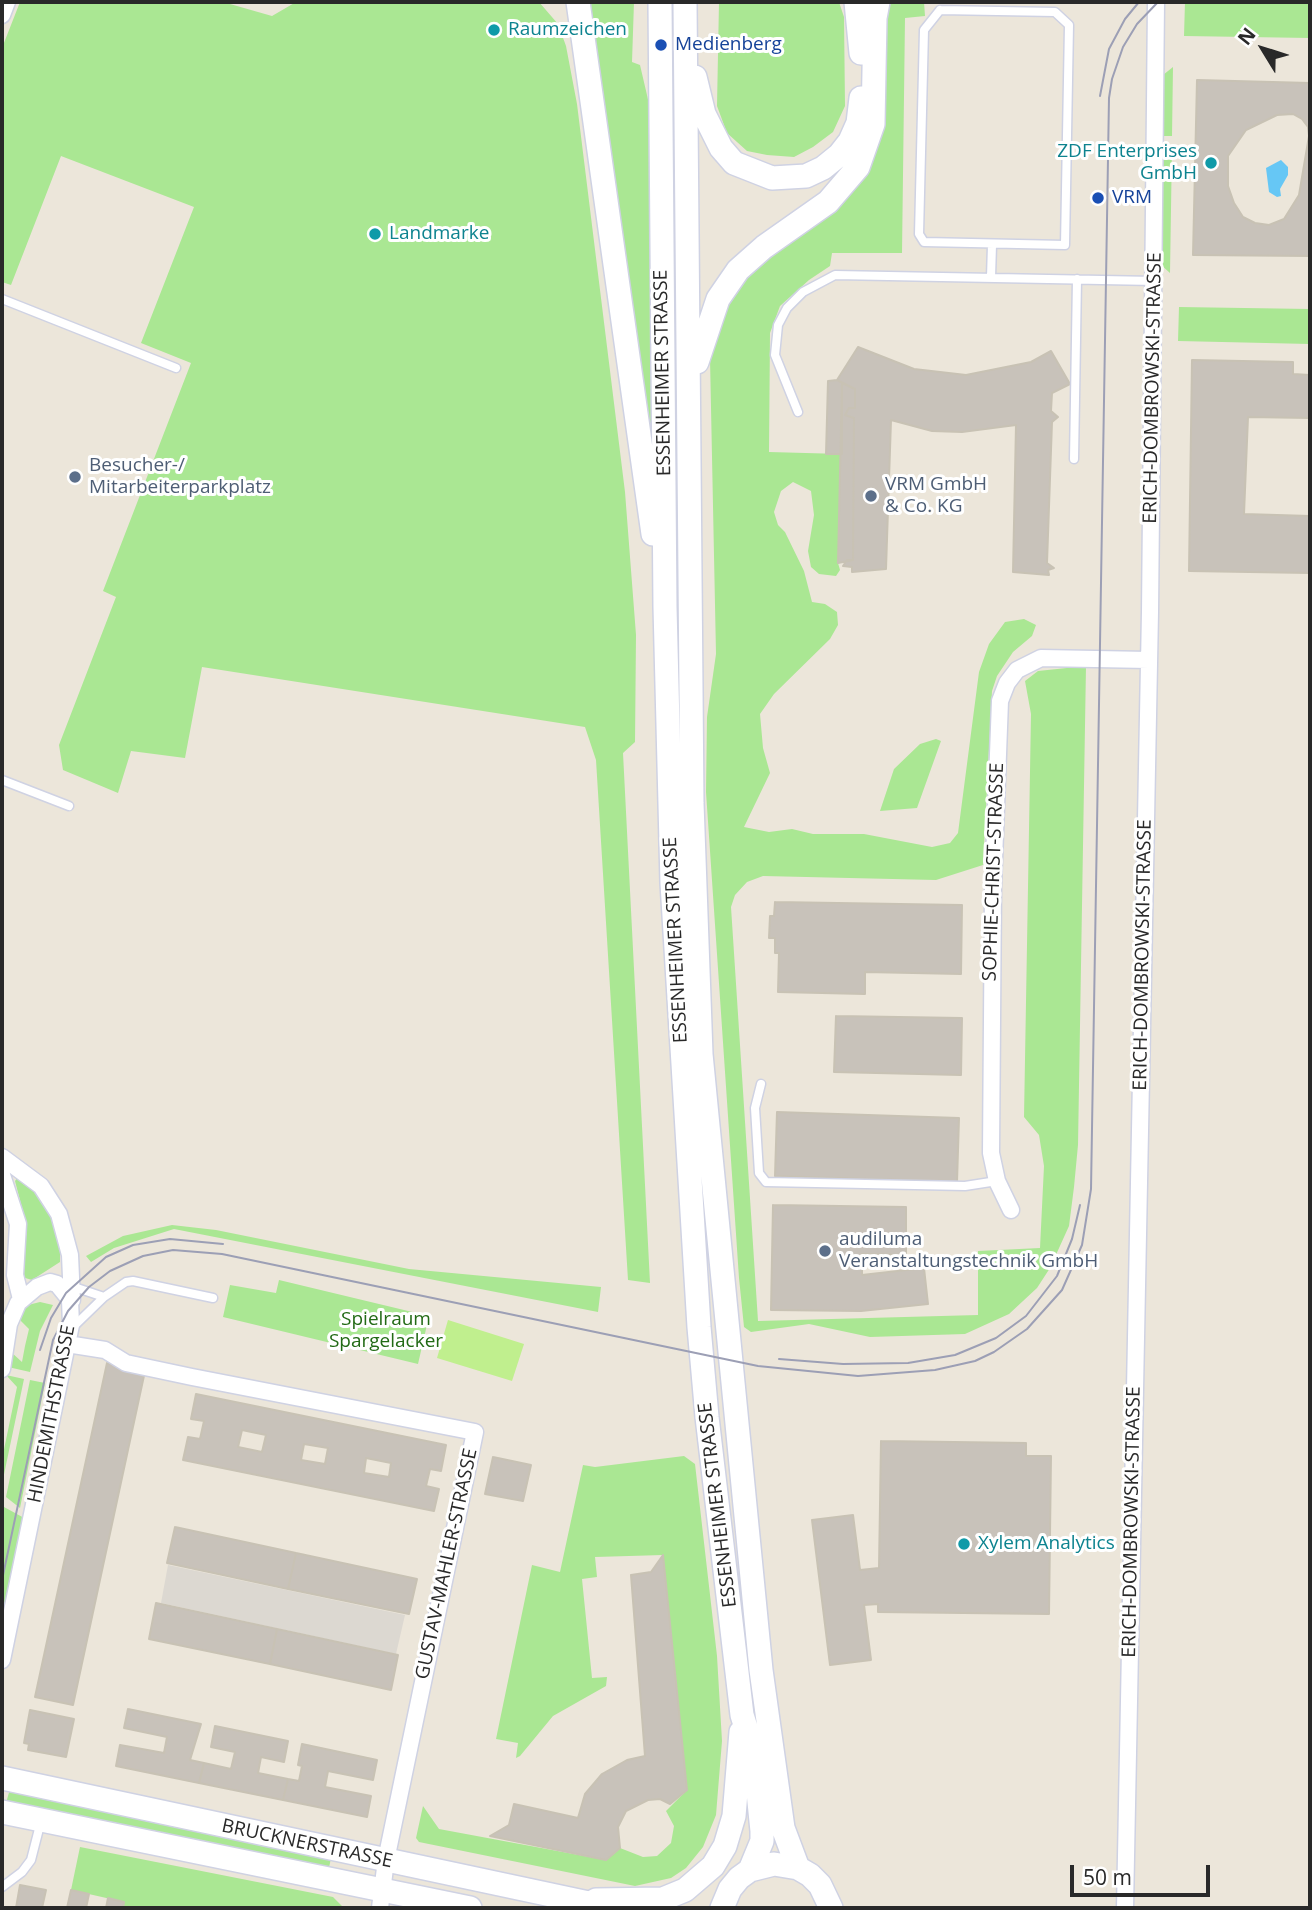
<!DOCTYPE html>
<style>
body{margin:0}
#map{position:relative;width:1312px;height:1910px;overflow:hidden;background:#ece6da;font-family:"Open Sans",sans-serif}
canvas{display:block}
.frame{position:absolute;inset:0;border:4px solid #292929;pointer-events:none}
.north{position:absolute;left:1228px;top:14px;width:70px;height:70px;-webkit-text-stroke:5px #fff;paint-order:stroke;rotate:308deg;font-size:19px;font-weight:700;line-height:28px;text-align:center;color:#292929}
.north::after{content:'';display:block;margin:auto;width:24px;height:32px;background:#292929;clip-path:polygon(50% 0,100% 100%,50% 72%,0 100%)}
.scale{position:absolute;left:1070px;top:1865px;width:140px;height:32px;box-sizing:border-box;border:4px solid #292929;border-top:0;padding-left:9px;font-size:21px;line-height:24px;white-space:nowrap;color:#292929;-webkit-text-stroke:5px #fff;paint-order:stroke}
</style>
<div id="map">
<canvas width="1312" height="1910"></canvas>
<div class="frame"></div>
<div class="north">N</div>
<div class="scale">50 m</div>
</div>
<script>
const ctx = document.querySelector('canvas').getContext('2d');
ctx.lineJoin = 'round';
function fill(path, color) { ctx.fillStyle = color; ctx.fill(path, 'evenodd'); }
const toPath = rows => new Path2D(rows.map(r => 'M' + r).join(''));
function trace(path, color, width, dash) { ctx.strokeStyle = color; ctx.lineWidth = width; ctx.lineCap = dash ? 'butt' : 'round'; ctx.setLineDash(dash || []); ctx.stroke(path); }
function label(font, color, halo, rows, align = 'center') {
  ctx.font = font + ' "Open Sans",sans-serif'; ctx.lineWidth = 6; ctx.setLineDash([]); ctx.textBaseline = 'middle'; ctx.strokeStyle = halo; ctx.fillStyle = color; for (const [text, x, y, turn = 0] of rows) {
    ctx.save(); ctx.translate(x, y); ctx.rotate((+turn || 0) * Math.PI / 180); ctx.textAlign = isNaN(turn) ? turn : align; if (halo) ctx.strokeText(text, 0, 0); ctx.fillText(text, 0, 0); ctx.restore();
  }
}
const green = toPath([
 [20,2,223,2,272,16,296,2,539,2,558,24,566,46,577,104,625,492,636,635,635,742,623,753,650,1283,628,1280,596,760,585,727,202,667,185,758,131,751,118,793,63,770,59,745,116,597,103,591,191,363,141,343,194,207,61,156,11,285,2,282,2,48],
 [589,2,634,2,632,62,640,65,650,108,654,462],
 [719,2,839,2,844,17,845,106,833,132,813,147,794,157,767,155,747,151,727,133,717,106],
 [885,2,924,2,925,16,905,18,902,253,832,253,830,266,809,280,780,306,770,333,769,452,842,454,838,563,840,570,836,576,819,574,811,567,808,551,814,515,811,491,793,482,781,491,774,512,778,525,785,532,804,571,812,602,825,604,837,612,838,625,830,639,774,694,760,714,763,748,770,773,744,827,769,832,792,829,813,834,864,834,932,847,950,843,958,833,979,672,989,644,1005,622,1024,619,1036,625,1032,636,1013,652,997,676,992,691,983,865,936,880,763,876,747,882,735,895,731,907,758,1321,978,1315,978,1251,1040,1248,1044,1166,1039,1135,1024,1117,1031,714,1025,681,1038,671,1086,666,1078,1145,1074,1187,1069,1226,1050,1268,1037,1288,1009,1314,965,1334,870,1337,809,1324,751,1332,744,1327,739,1278,706,792,707,717,716,654,710,358,715,327,738,282,843,197],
 [1185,2,1310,2,1310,38,1184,36],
 [1173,67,1172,136,1162,136,1163,75],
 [1162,145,1172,145,1170,273,1160,264],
 [1179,307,1310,309,1310,344,1178,341],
 [936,739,941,741,917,808,880,811,894,769,920,744],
 [18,1177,32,1188,49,1211,60,1247,60,1262,32,1280,22,1277,27,1227,15,1181],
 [172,1225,216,1230,409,1269,601,1287,598,1312,174,1229,114,1248,91,1262,86,1256,123,1236],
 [279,1280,429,1316,418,1364,223,1317,230,1285,276,1293],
 [40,1302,53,1305,40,1331,30,1372,8,1367,11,1352,22,1362,25,1346,29,1329,18,1318,28,1305],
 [6,1375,24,1379,2,1484,2,1459,17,1387],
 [30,1380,45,1383,20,1508,6,1497],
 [684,1456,695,1464,717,1656,722,1741,716,1815,703,1847,686,1868,671,1878,635,1886,419,1842,416,1838,423,1806,439,1829,606,1860,620,1848,643,1857,657,1856,671,1843,674,1826,666,1811,687,1790,663,1555,595,1557,597,1577,582,1579,592,1678,607,1677,606,1686,553,1716,520,1756,516,1758,518,1743,496,1739,532,1565,560,1572,583,1465,595,1467],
 [4,1507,26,1519,2,1635,2,1515],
 [10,1789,332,1854,328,1872,6,1803],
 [80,1847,333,1897,344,1908,123,1908,124,1902,71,1890]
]);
const pitch = toPath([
 [448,1320,524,1344,512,1381,437,1358]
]);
const plaza = toPath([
 [168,1565,405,1615,396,1654,161,1603]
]);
const water = toPath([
 [1281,160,1288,167,1288,175,1280,189,1281,196,1277,197,1269,192,1266,168]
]);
const building = toPath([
 [1197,80,1310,83,1310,256,1193,255,1197,80],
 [1293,114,1302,119,1308,127,1309,136,1299,195,1284,219,1269,225,1255,223,1243,217,1234,203,1228,186,1228,156,1246,130,1277,115,1293,114],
 [858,347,914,369,966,375,1031,362,1051,351,1070,384,1052,393,1051,411,1058,417,1052,422,1047,563,1054,568,1048,570,1049,575,1013,572,1016,425,962,432,932,431,891,420,886,569,852,572,852,567,843,566,847,560,853,560,854,418,845,415,849,408,855,408,855,389,837,380,858,347],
 [1192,360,1293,362,1293,374,1310,375,1310,418,1248,417,1244,514,1310,516,1310,573,1189,571,1192,360],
 [837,380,842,383,842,454,826,454,828,381,837,380],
 [842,383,855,389,855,408,849,408,845,415,854,418,853,560,838,563,842,383],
 [775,902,962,905,961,974,865,972,865,994,778,992,779,953,775,953,775,938,769,938,770,916,774,916,775,902],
 [836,1016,962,1018,961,1075,834,1072,836,1016],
 [777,1112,959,1118,957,1182,775,1176,777,1112],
 [773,1205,906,1207,906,1255,862,1254,862,1275,924,1268,928,1304,861,1311,771,1310,773,1205],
 [107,1363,145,1371,73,1705,35,1697,107,1363],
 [196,1394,446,1445,441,1471,430,1469,426,1486,439,1489,434,1511,183,1460,188,1437,200,1439,204,1421,191,1419,196,1394],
 [242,1430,266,1435,262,1452,238,1447,242,1430],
 [304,1444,328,1448,325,1464,301,1460,304,1444],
 [366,1458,391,1463,389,1477,364,1473,366,1458],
 [881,1441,1026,1443,1026,1456,1051,1456,1049,1614,878,1612,878,1604,864,1605,871,1660,830,1665,812,1520,853,1515,860,1570,879,1568,881,1441],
 [493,1457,531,1465,523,1501,485,1494,493,1457],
 [175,1527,296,1553,288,1589,167,1563,175,1527],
 [296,1553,417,1579,409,1614,288,1589,296,1553],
 [663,1555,687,1790,670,1804,660,1799,648,1800,626,1811,618,1827,620,1848,606,1860,490,1836,509,1825,514,1804,578,1818,585,1794,602,1774,627,1760,645,1756,631,1575,651,1572,663,1555],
 [156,1603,277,1629,270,1664,149,1639,156,1603],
 [277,1629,398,1655,391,1690,270,1664,277,1629],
 [128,1709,201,1724,190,1760,204,1763,199,1783,116,1766,120,1745,164,1753,167,1737,124,1728,128,1709],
 [30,1710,74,1719,66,1757,28,1750,29,1744,24,1743,30,1710],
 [215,1726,288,1741,284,1762,261,1757,258,1773,288,1779,283,1800,199,1783,204,1763,231,1769,235,1752,211,1747,215,1726],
 [302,1744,377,1760,373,1780,328,1771,325,1787,371,1796,367,1817,283,1800,288,1779,299,1781,302,1766,298,1765,302,1744],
 [20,1885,46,1890,42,1908,16,1908,20,1885],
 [71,1890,89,1894,86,1908,67,1908,71,1890],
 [108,1898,124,1902,123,1908,106,1908,108,1898]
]);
const lane = toPath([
 [940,10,1055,12,1069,25,1065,245,924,242,919,234,924,30,940,10],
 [991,277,992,245],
 [2,299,176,368],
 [798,412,775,355,778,325,787,308,803,292,835,275,1155,281],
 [1074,459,1077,279],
 [2,780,69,806],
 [761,1084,755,1108,759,1173,766,1182,965,1186,997,1181],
 [71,1286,104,1297],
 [71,1329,104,1297,126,1282,133,1281,213,1298],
 [2,1887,22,1872,31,1860,41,1821]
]);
const street = toPath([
 [2,15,7,2],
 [2,1157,41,1186,59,1214,70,1255,72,1300],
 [2,1175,18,1224,15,1275,21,1299],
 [1011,1210,997,1181,991,1153,993,887,1000,701,1007,683,1017,670,1041,658,1149,660],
 [67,1344,105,1350,126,1363,192,1377,475,1432,386,1860,380,1908],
 [2,1369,9,1324,18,1303,37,1287,50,1282,57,1284,70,1300,71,1325,2,1660],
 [1125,1908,1150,612,1156,2]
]);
const secondary = toPath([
 [578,2,653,534],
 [660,2,665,607,672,883,699,1327,707,1417,742,1715,754,1753,762,1831,762,1841,750,1870],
 [685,2,692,803,701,1054,761,1670,783,1828,798,1868],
 [856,2,861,53],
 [695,77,704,114,721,148,734,163,772,178,806,176,823,168,839,155,850,141,858,123,861,98],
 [697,362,718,299,738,270,764,247,828,202,858,167,873,124,875,18,878,2],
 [2,1778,612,1908],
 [2,1812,470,1908],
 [596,1900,663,1899,685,1890,713,1866,725,1846,734,1816,741,1732],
 [722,1908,730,1889,739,1878,750,1870,774,1864,798,1868,810,1875,820,1885,831,1908]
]);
const tram = toPath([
 [1100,96,1109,49,1125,19,1139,2],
 [40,1350,51,1318,66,1293,106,1257,133,1245,170,1239,223,1244],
 [779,1359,843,1364,908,1363,955,1355,996,1338,1026,1316,1057,1276,1072,1239,1080,1205],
 [2,1580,53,1340,68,1311,89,1287,110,1271,143,1256,173,1250,222,1254,758,1366,858,1376,935,1370,975,1361,994,1352,1027,1329,1062,1290,1082,1245,1091,1189,1109,98,1112,79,1123,47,1137,24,1158,2]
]);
const markers = [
 [494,30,7,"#0f9aa8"],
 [661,45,7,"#1a4fb4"],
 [1211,163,7,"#0f9aa8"],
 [1098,198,7,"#1a4fb4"],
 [375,234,7,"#0f9aa8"],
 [75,477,7,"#5c6f8a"],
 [871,496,7,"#5c6f8a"],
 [825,1251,7,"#5c6f8a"],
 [964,1544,7,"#0f9aa8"]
];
const cultureNames = [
 ["Raumzeichen",508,30],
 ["ZDF Enterprises",1197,152,"right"],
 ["GmbH",1197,174,"right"],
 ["Landmarke",389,234],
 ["Xylem Analytics",978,1544]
];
const transitNames = [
 ["Medienberg",675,45],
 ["VRM",1112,198]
];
const streetNames = [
 ["ESSENHEIMER STRASSE",663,373,-91],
 ["ERICH-DOMBROWSKI-STRASSE",1153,388,-89],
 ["SOPHIE-CHRIST-STRASSE",994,872,-88],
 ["ESSENHEIMER STRASSE",676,940,-93],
 ["ERICH-DOMBROWSKI-STRASSE",1143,955,-89],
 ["HINDEMITHSTRASSE",52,1414,-79],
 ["ESSENHEIMER STRASSE",718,1505,-97],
 ["ERICH-DOMBROWSKI-STRASSE",1132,1522,-89],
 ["GUSTAV-MAHLER-STRASSE",447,1564,-78],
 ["BRUCKNERSTRASSE",307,1844,12]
];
const serviceNames = [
 ["Besucher-/",89,466],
 ["Mitarbeiterparkplatz",89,488],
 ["VRM GmbH",885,485],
 ["& Co. KG",885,507],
 ["audiluma",839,1240],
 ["Veranstaltungstechnik GmbH",839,1262]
];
const parkNames = [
 ["Spielraum",386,1320],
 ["Spargelacker",386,1342]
];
fill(green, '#aae793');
fill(pitch, '#c0ef8e');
fill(plaza, '#dcd8d1');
fill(water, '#66c7f5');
fill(building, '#c8c2ba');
trace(building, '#c8c2b4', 2);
trace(lane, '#cfd2e3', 11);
trace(street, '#cfd2e3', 19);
trace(secondary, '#cfd2e3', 26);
trace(lane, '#fff', 8);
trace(street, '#fff', 16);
trace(secondary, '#fff', 23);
trace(tram, '#9c9fb5', 2);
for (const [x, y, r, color] of markers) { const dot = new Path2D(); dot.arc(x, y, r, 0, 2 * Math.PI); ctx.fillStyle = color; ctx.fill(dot); trace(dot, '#fff', 2.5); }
label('19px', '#0d838f', '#fff', cultureNames, 'left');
label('19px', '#164399', '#fff', transitNames, 'left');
label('19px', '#292929', '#fff', streetNames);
label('19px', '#4e5e75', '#fff', serviceNames, 'left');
label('19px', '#226a15', '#fff', parkNames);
</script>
